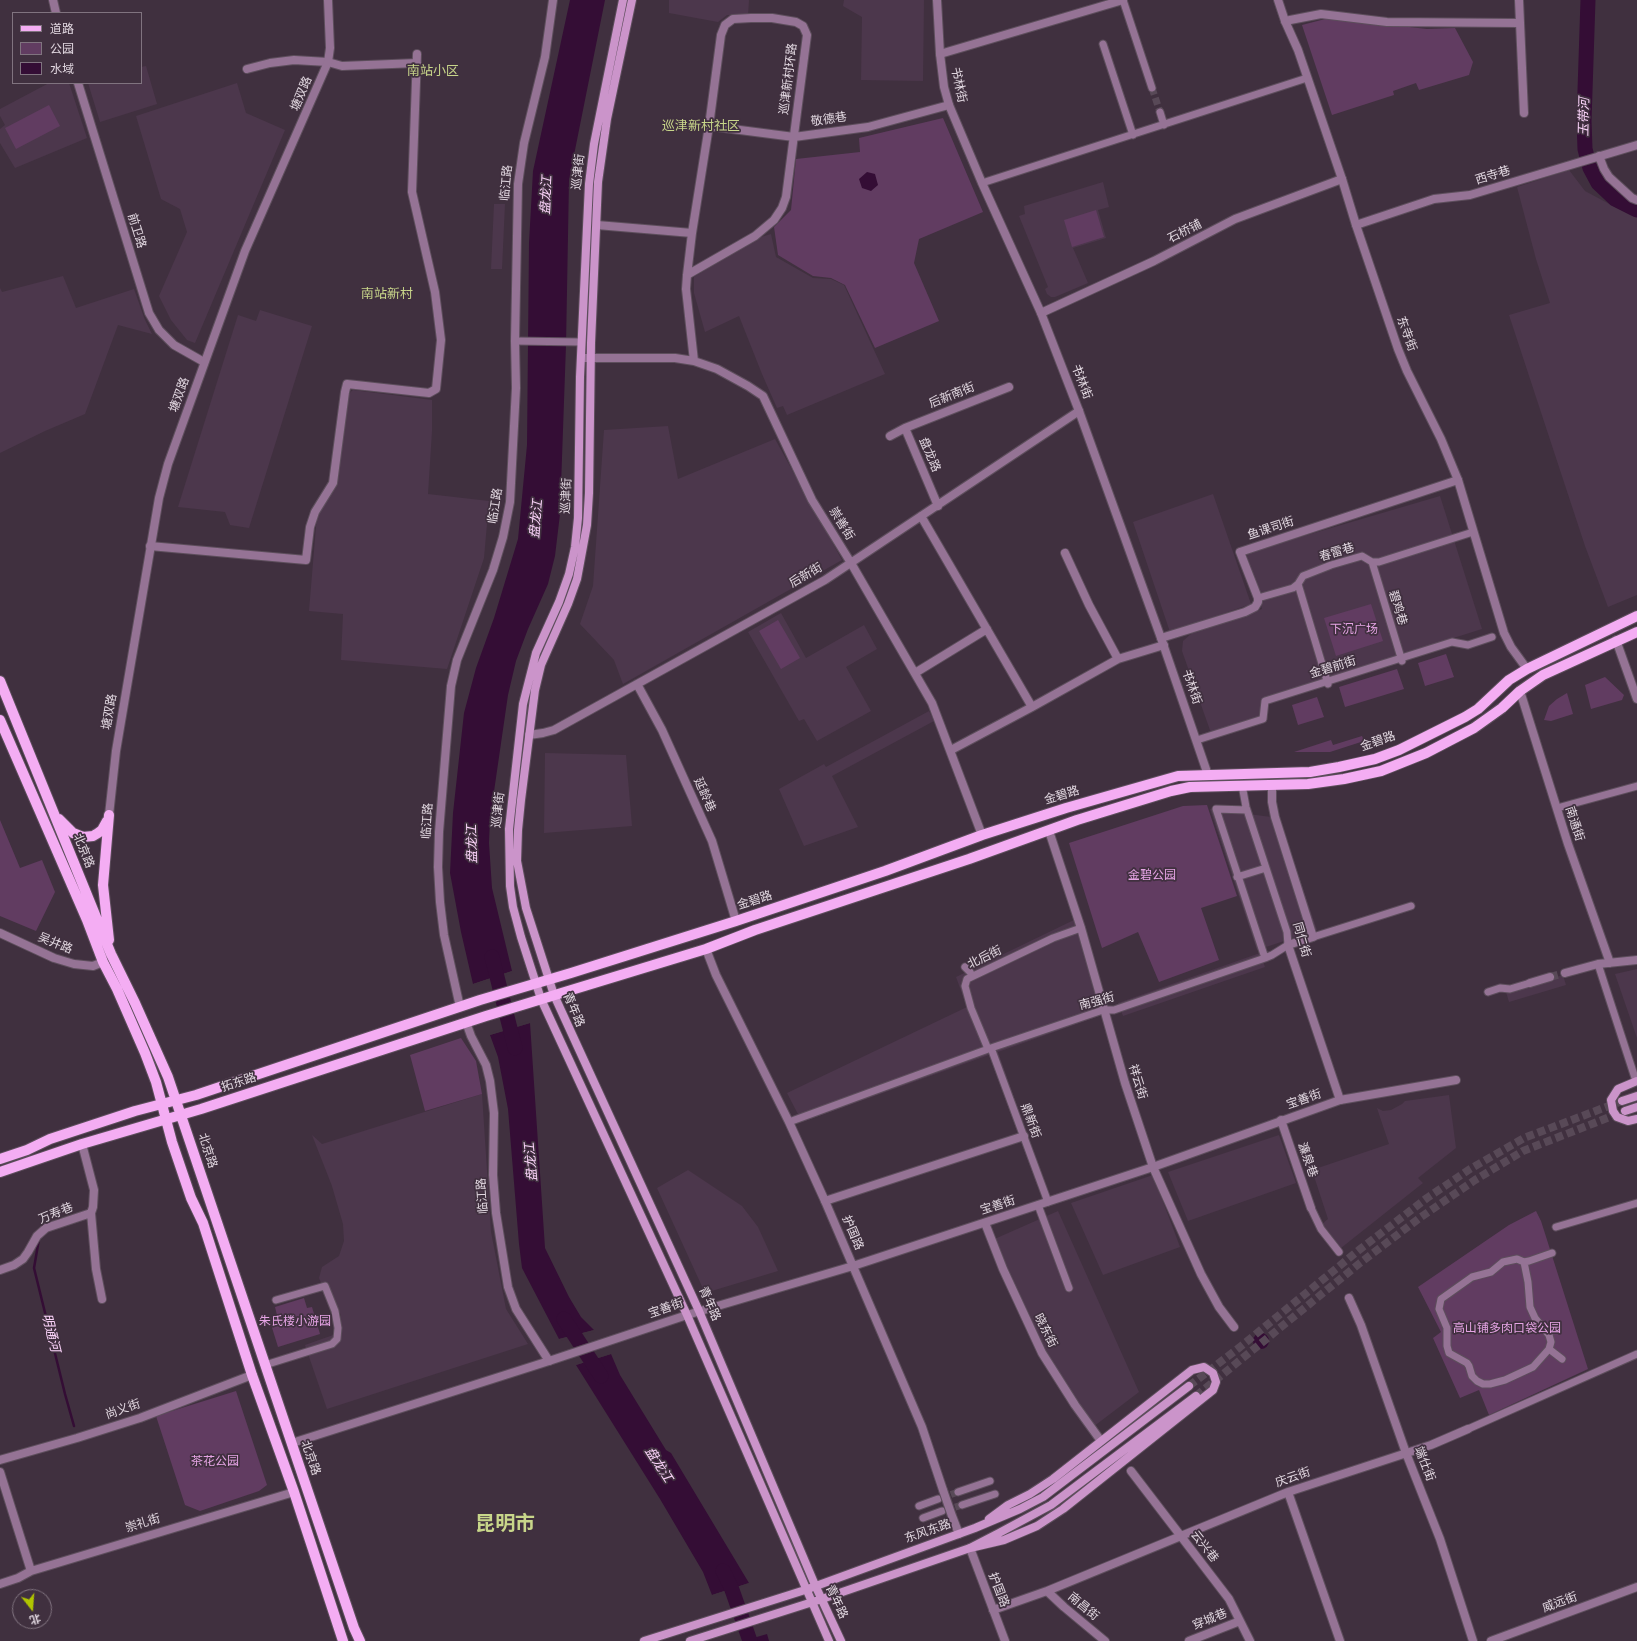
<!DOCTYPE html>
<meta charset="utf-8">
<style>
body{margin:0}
#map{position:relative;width:1637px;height:1641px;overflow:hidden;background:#40303f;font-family:"Titillium Web","Noto Sans SC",sans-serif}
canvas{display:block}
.legend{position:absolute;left:12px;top:12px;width:130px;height:72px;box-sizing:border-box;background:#40303f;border:1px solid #80737f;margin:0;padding:5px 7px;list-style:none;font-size:12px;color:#e1d7e0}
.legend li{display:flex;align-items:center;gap:8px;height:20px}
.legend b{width:20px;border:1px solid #80737f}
.north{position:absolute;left:12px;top:1589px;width:40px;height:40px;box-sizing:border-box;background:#40303f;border:1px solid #80737f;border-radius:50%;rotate:163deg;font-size:11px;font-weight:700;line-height:16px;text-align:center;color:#e1d7e0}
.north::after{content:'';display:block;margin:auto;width:14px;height:18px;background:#b0c500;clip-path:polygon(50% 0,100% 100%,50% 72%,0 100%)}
</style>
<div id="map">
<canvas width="1637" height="1641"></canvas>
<ul class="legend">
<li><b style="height:5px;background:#f4adf3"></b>道路</li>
<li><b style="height:11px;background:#613c61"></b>公园</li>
<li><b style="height:11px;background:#340d35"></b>水域</li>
</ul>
<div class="north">北</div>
</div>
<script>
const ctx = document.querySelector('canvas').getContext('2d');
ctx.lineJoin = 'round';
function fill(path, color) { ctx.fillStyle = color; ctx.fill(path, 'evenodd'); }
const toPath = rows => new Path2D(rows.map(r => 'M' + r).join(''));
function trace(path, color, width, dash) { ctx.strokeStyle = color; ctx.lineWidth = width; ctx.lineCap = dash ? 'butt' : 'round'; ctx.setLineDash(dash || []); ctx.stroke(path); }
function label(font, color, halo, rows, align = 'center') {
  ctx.font = font + ' "Titillium Web","Noto Sans SC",sans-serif'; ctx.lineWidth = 3.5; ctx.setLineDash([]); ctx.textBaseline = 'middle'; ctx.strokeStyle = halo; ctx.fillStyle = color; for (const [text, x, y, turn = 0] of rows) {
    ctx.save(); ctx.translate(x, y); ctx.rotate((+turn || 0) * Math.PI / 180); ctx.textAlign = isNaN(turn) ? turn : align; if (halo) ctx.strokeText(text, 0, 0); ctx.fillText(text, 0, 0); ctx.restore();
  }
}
const built = toPath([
 [669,0,749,0,748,16,727,15,718,22,669,13],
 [844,0,924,0,923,81,861,80,862,17,843,6],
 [146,66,157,104,100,122,88,83,141,83,141,67],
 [49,83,69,83,87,138,15,168,0,143,0,129,5,125,0,116,0,109],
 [237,83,246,113,285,130,195,343,187,340,171,320,159,296,187,232,180,209,161,199,136,116],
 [1569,170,1585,191,1630,215,1637,217,1637,595,1608,607,1585,546,1509,315,1550,303,1536,259,1517,187],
 [1103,182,1109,207,1098,210,1106,238,1073,248,1088,283,1055,297,1051,297,1047,294,1045,289,1048,287,1019,216,1025,214,1024,206],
 [494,204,505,204,502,269,491,269],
 [771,234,776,257,813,278,831,279,844,285,885,374,787,415,783,406,777,408,762,374,739,316,705,332,694,293,694,277,751,240],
 [63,276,76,308,134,289,145,320,152,334,118,325,85,414,45,431,0,453,0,288,2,292],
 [260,310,312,326,249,528,230,525,225,512,178,507,238,315,256,321],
 [353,390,432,400,432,431,428,494,489,501,484,558,447,669,341,660,343,614,309,611,317,515,337,486,347,395],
 [668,426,678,479,775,439,842,560,623,684,614,660,580,624,593,586,604,430],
 [1213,494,1251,604,1170,632,1133,522],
 [1440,496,1482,629,1263,698,1259,717,1211,733,1182,651,1183,641,1192,633,1262,609,1246,553],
 [781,613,806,658,864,625,877,649,846,667,871,711,817,741,804,719,799,721,748,632],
 [929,711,934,721,832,776,858,827,804,846,779,789,824,764,826,767],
 [545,753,626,755,632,826,544,833],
 [1210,809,1279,818,1317,930,1257,950],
 [1076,919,1102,1015,998,1052,1044,1182,1037,1185,989,1055,802,1122,787,1093,967,1007,956,977],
 [1260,953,1265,967,1123,1016,1118,1003],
 [1637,969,1637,1038,1615,974],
 [1563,975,1566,985,1509,1002,1506,992],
 [482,1094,491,1232,506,1309,528,1344,327,1409,305,1345,336,1334,341,1315,326,1295,319,1278,322,1267,339,1256,344,1241,343,1224,332,1186,312,1135,322,1144],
 [1449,1095,1456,1148,1418,1178,1423,1183,1341,1248,1322,1224,1328,1219,1312,1170,1389,1144,1377,1108,1383,1111,1391,1110,1402,1104,1405,1101],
 [1279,1135,1296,1183,1188,1221,1168,1172],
 [688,1170,742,1206,758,1227,778,1271,705,1293,657,1188],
 [1153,1175,1180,1247,1103,1275,1071,1203],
 [1058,1211,1139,1392,1093,1427,1057,1379,990,1241]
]);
const green = toPath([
 [1329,18,1427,29,1455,28,1473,62,1469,75,1419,90,1416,83,1393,91,1394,95,1332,115,1302,25],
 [49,105,60,126,16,149,5,128],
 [943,118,983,212,919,239,914,263,939,321,875,348,845,285,831,278,813,276,778,255,774,227,791,210,796,159,860,152,859,138],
 [1096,210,1104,237,1072,247,1064,220],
 [1371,604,1383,641,1336,656,1324,618],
 [778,620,800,658,781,669,759,631],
 [1446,654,1454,677,1425,686,1418,663],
 [1397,669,1404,689,1345,707,1339,687],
 [1605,677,1624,695,1622,700,1591,709,1585,685],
 [1567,693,1573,714,1551,721,1544,720,1549,706,1557,699],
 [1317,697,1324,717,1298,725,1292,705],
 [1362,736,1364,741,1330,752,1294,752,1331,740,1333,745],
 [1207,805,1237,896,1201,908,1219,960,1159,982,1138,932,1102,948,1069,843,1183,806],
 [0,820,20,868,42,860,55,892,36,931,0,916],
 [461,1038,476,1061,482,1094,425,1111,410,1055],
 [1536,1211,1541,1221,1588,1369,1489,1415,1479,1390,1460,1398,1433,1338,1441,1332,1418,1287,1509,1225],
 [304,1298,307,1308,312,1307,320,1334,278,1347,269,1318,277,1315,275,1307],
 [236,1391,267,1485,259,1491,200,1511,185,1505,156,1416]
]);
const water = toPath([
 [570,0,605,0,569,180,566,345,560,514,555,556,548,584,528,629,516,661,508,695,490,819,489,843,492,888,512,971,473,984,461,932,450,873,453,813,464,713,476,668,494,618,518,539,527,445,529,243,533,171],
 [867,172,875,174,878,185,871,191,862,188,859,179],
 [530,1023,545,1248,569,1297,581,1317,594,1330,559,1339,522,1268,519,1244,508,1109,498,1057,490,1035],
 '1253 1341a8 8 0 1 1 16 0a8 8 0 1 1-16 0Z',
 [611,1354,620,1375,666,1450,671,1453,749,1583,712,1595,703,1572,660,1499,576,1365],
 [767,1634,769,1641,743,1641]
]);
const pier = toPath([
 [512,971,513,973,474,985,473,984],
 [529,1021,530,1023,490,1035,490,1033],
 [594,1330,595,1332,560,1341,559,1339],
 [610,1352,611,1354,576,1365,575,1363],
 [749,1583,750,1584,713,1597,712,1595]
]);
const stream = toPath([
 [39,1239,34,1268,65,1394,74,1426]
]);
const river = toPath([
 [1588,0,1584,121,1585,149,1590,168,1598,183,1615,199,1637,210],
 [492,957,515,1048],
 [564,1319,601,1376],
 [723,1571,731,1587,750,1641]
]);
const pedestrianTunnel = toPath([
 [1152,88,1160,112],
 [941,1498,958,1492],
 [945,1510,962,1505]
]);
const minorTunnel = toPath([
 [1550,977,1565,973]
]);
const secondaryTunnel = toPath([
 [1189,1386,1240,1347,1359,1250,1427,1198,1470,1169,1524,1138,1622,1101],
 [1196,1396,1360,1263,1421,1217,1475,1180,1523,1151,1625,1111]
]);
const pedestrian = toPath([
 [1123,0,1152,88],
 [1103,44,1133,135],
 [1160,112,1164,125],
 [982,183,1307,78],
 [515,341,581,342],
 [1372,562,1402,661],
 [1298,584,1328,684],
 [1258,598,1293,588,1298,584,1303,576,1331,565,1362,556,1372,562,1379,562,1473,532],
 [1197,740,1263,719,1265,701,1452,642,1468,645,1492,637],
 [1557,808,1637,786],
 [1247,810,1216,809,1265,958],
 [1237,877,1266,868],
 [1313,937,1411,906],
 [1598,964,1636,1081],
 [965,967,970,972,972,976],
 [1488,992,1500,988,1510,989,1530,983],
 [991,1048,1048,1202],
 [988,1049,971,1008,965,986,967,979,1053,938,1081,928],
 [789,1122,991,1048,1103,1010,1114,1010,1265,958,1272,955,1288,945,1287,932,1246,807,1242,785],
 [1038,1205,1069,1288],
 [1311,1208,1321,1229,1339,1252],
 [1556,1227,1637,1203],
 [1524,1262,1528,1282,1530,1307,1535,1318,1549,1335,1551,1342,1549,1349,1533,1367,1505,1380,1490,1384,1483,1384,1477,1381,1472,1376,1469,1366,1467,1363,1449,1353,1447,1346,1447,1328,1439,1309,1441,1299,1472,1277,1491,1272,1503,1262,1517,1259,1524,1262,1529,1261,1552,1253],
 [1549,1349,1562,1359],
 [265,1365,332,1344,337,1339,338,1328,335,1311,325,1286,276,1300],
 [1468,1429,1637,1354],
 [958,1492,990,1481],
 [962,1505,995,1494],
 [919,1506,938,1499],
 [923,1518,942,1511]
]);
const minor = toPath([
 [53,0,56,13],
 [1519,0,1524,113],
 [1285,21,1321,14,1387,22,1519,23],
 [940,54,1123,0],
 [247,69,270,63,294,60,328,62,342,66,417,63],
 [78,83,149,313,159,330,174,345,204,362],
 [709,126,794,137,868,127,949,105],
 [1599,156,1604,169,1609,177,1632,198,1637,200],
 [597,225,692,233],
 [1356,225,1434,199,1470,195,1637,145],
 [687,275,755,236,774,220,782,208,786,197,807,35,803,26,796,22,772,18,751,18,733,19,725,25,721,35,709,126,692,233,687,275,686,289,694,361],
 [1041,313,1154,261,1235,219,1342,179],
 [581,358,675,358,694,361,717,369,748,386,763,396,812,500,851,563,932,703,982,835],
 [905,428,1009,387],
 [890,436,905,428,938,506],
 [921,516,1032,707],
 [150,546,306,560,310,527,315,512,333,483,345,392,347,384,429,393,436,389,441,340,435,292,412,192,417,54],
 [1065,553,1089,605,1118,659],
 [1161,638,1245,612,1255,607,1258,602,1258,598,1240,552,1458,480],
 [1616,640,1637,699],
 [915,673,987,629],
 [637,684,662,730,712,841,736,921],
 [1520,691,1568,844,1610,963],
 [529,735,543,733,554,730,825,580,1079,411],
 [951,750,1032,707,1118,659,1164,645],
 [1272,785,1272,802,1275,817,1313,937,1288,945,1340,1100],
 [1049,831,1081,928,1125,1083,1153,1167,1201,1274,1219,1307,1234,1327],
 [1565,973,1598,964,1637,960],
 [1530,983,1550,977],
 [460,1007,444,935,440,902,438,867,439,832,451,686,457,660,493,570,503,537,510,502,516,388,515,341,518,184,524,143,545,57,553,0],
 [1281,1120,1311,1208],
 [825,1201,1024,1136],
 [91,1213,96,1269,102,1299],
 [985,1223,1003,1269,1042,1353,1075,1405,1101,1441],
 [0,1270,14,1265,23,1259,28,1252,37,1236,46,1228,91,1213,93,1207,94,1190,82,1144],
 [1349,1298,1361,1325,1406,1453,1440,1539,1473,1641],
 [292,1443,549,1361,516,1309,508,1287,496,1213,493,1175,494,1113,490,1081,486,1065,471,1036,466,1022],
 [0,1460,77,1438,140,1418,252,1375],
 [1131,1471,1229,1599,1250,1641],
 [0,1472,31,1571],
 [1288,1492,1340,1641],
 [0,1584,18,1578,31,1571,294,1492],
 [1047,1591,1064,1607,1105,1641],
 [993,1610,1047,1591,1288,1492,1431,1445,1468,1429],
 [1189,1641,1240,1621]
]);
const tertiary = toPath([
 [937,0,940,54,944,87,949,105,982,183,1041,313,1079,411,1161,638,1208,775],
 [1278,0,1285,21,1298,50,1342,179,1356,225,1398,349,1407,371,1441,439,1458,480,1504,633,1511,647,1527,669],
 [109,815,116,751,159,498,168,464,245,251,328,62,330,48,328,0],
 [0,933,54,958,74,964,93,966,103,962],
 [706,949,716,975,789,1122,825,1201,922,1427,943,1490],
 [549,1361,687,1315,853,1266,1059,1198,1153,1167,1340,1100,1456,1080],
 [952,1516,959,1534],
 [970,1548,1005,1641],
 [1491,1641,1637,1587]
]);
const secondary = toPath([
 [623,0,594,144,589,184,580,377,578,518,575,547,569,574,559,602,536,653,523,704,509,829,510,886,513,907,521,937,541,999,687,1315,829,1641],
 [632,0,607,119,598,182,591,343,589,493,587,525,577,579,568,604,541,665,535,690,521,800,518,830,517,861,526,908,554,995,699,1311,815,1585,841,1641],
 [1637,1081,1618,1089,1611,1100,1613,1111,1617,1117,1628,1121,1637,1119],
 [1622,1101,1637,1096],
 [1625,1111,1637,1107],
 [970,1548,1004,1540,1037,1526,1063,1509,1213,1390,1216,1382,1213,1373,1204,1367,1192,1370,1053,1479,1030,1494,1008,1505,989,1519],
 [644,1641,805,1590,975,1528,1020,1509,1043,1497,1189,1386],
 [690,1641,822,1599,970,1548,999,1533,1051,1505,1196,1396]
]);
const primary = toPath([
 [0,681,111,954,135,1003,168,1077,354,1628,360,1641],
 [0,720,87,920,103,962,117,989,145,1053,156,1082,172,1142,191,1198,203,1223,252,1375,294,1492,343,1641],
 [109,815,103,885,109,940],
 [59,819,73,833,83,837,93,836,98,833,102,830,107,821],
 [0,1159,27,1150,50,1139,135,1111,196,1095,480,1000,571,973,736,921,885,871,982,835,1066,808,1178,776,1310,772,1339,767,1375,759,1399,750,1465,717,1478,709,1509,680,1527,669,1637,616],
 [0,1172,82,1144,201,1109,486,1016,706,949,755,930,969,859,1077,820,1171,791,1190,787,1308,784,1344,779,1381,771,1426,753,1474,728,1502,708,1520,691,1543,675,1637,632]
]);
const tertiaryBridge = toPath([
 [943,1490,952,1516]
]);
const streetNames = [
 ["巡津新村环路",789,79,-83],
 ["书林街",958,85,78],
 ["塘双路",302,94,-67],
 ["敬德巷",829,120,-8],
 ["巡津街",579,172,-84],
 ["西寺巷",1493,176,-17],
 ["临江路",507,183,-85],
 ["前卫路",136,231,73],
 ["石桥铺",1185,232,-27],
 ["东寺街",1406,334,70],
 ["书林街",1081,382,69],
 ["塘双路",180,395,-70],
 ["后新南街",952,396,-22],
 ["盘龙路",929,455,67],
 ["巡津街",567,496,-88],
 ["临江路",496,506,-81],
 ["崇善街",841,524,58],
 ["鱼课司街",1271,529,-18],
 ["春雷巷",1337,553,-17],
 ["后新街",806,576,-30],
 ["碧鸡巷",1397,608,73],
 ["金碧前街",1333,668,-17],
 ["书林街",1191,687,71],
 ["塘双路",110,712,-80],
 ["金碧路",1378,742,-19],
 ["延龄巷",704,795,66],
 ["金碧路",1062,796,-17],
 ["巡津街",499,810,-84],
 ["临江路",428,821,-86],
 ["南通街",1574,824,72],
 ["北京路",83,851,68],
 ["金碧路",755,901,-18],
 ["同仁街",1301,940,74],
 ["吴井路",55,944,22],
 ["北后街",985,958,-26],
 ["南强街",1097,1002,-15],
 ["青年路",573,1010,67],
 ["祥云街",1137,1082,73],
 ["拓东路",239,1083,-18],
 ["宝善街",1304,1100,-19],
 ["鼎新街",1030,1121,70],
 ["北京路",207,1151,72],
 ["濂泉巷",1307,1160,71],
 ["临江路",483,1196,-94],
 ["宝善街",998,1206,-18],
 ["万寿巷",56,1214,-22],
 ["护国路",852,1233,67],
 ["青年路",709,1304,66],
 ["宝善街",666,1309,-19],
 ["晓东街",1045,1331,63],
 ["尚义街",123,1410,-19],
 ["北京路",310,1458,71],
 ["端仕街",1424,1464,69],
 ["庆云街",1293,1478,-19],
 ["崇礼街",143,1524,-17],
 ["东风东路",928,1532,-19],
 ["云兴巷",1204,1547,52],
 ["护国路",998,1590,69],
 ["青年路",836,1602,65],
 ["威远街",1560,1603,-20],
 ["南昌街",1083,1607,40],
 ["穿城巷",1210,1620,-22]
];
const parkNames = [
 ["下沉广场",1354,630],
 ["金碧公园",1152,876],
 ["朱氏楼小游园",295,1322],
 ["高山铺多肉口袋公园",1507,1329],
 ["茶花公园",215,1462]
];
const neighbourhoodNames = [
 ["南站小区",433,72],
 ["巡津新村社区",701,127],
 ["南站新村",387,295]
];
const waterNames = [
 ["玉带河",1585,117,-89],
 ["盘龙江",547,195,-87],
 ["盘龙江",537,519,-85],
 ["盘龙江",473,844,-91],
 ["盘龙江",532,1162,-95],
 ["明通河",50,1333,76],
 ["盘龙江",658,1465,57]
];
const townNames = [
 ["昆明市",505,1525]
];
fill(built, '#4c374c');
fill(green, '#613c61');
fill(water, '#340d35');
fill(pier, '#40303f');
trace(stream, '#340d35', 2.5);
trace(river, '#340d35', 15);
trace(pedestrianTunnel, '#584957', 7, [7, 3.5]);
trace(minorTunnel, '#584957', 8, [8, 4]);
trace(secondaryTunnel, '#584957', 8, [8, 4]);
trace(pedestrian, '#5d4e5c', 9);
trace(minor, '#5d4e5c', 10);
trace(tertiary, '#5d4e5c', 10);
trace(secondary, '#5d4e5c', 10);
trace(primary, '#5d4e5c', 12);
trace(pedestrian, '#957395', 7);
trace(minor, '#957395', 8);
trace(tertiary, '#957395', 8);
trace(secondary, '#cb94ca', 8);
trace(primary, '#f4adf3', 10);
trace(tertiaryBridge, '#5d4e5c', 10, []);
trace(tertiaryBridge, '#957395', 8);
label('12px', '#e1d7e0', '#40303f', streetNames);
label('12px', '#e6a4e5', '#40303f', parkNames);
label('13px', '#c8d68a', '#40303f', neighbourhoodNames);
label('italic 13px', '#fbd3fa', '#40303f', waterNames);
label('bold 20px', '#c8d68a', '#40303f', townNames);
</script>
